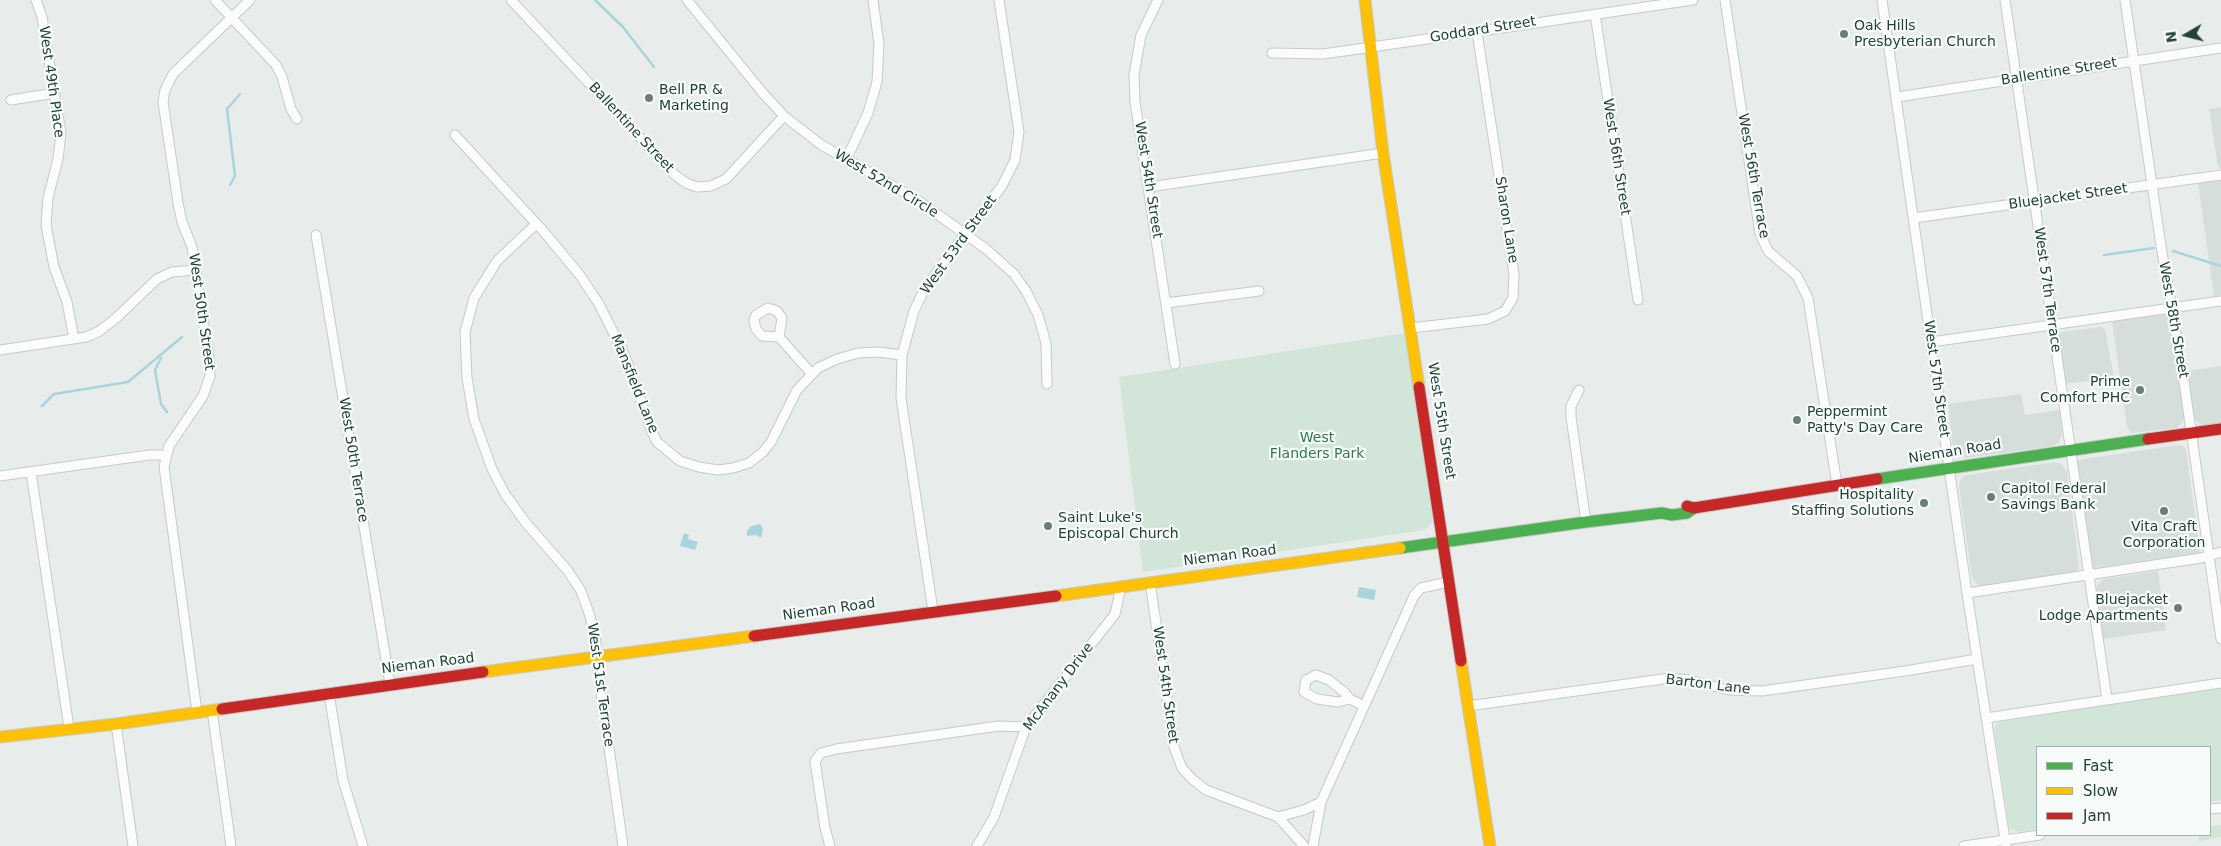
<!DOCTYPE html>
<style>
body{margin:0}
#map{position:relative;width:2221px;height:846px;overflow:hidden;background:#e8edeb;font-family:"DejaVu Sans",sans-serif}
canvas{display:block}
.legend{position:absolute;left:2036px;top:746px;width:175px;height:90px;box-sizing:border-box;background:#f7fbf9;border:1px solid #a3b1ad;margin:0;padding:6px 9px;list-style:none;font-size:15px;color:#24423a}
.legend li{display:flex;align-items:center;gap:10px;height:25px}
.legend b{width:25px;border:1px solid #a3b1ad}
.north{position:absolute;left:2161px;top:10px;width:50px;height:50px;-webkit-text-stroke:4px #f7fbf9;paint-order:stroke;rotate:262deg;font-size:14px;font-weight:700;line-height:20px;text-align:center;color:#24423a}
.north::after{content:'';display:block;margin:auto;width:18px;height:22px;background:#24423a;clip-path:polygon(50% 0,100% 100%,50% 72%,0 100%)}
</style>
<div id="map">
<canvas width="2221" height="846"></canvas>
<ul class="legend">
<li><b style="height:6px;background:#4caf50"></b>Fast</li>
<li><b style="height:6px;background:#ffc107"></b>Slow</li>
<li><b style="height:6px;background:#c62828"></b>Jam</li>
</ul>
<div class="north">N</div>
</div>
<script>
const ctx = document.querySelector('canvas').getContext('2d');
ctx.lineJoin = 'round';
function fill(path, color) { ctx.fillStyle = color; ctx.fill(path, 'evenodd'); }
const toPath = rows => new Path2D(rows.map(r => 'M' + r).join(''));
function trace(path, color, width, dash) { ctx.strokeStyle = color; ctx.lineWidth = width; ctx.lineCap = dash ? 'butt' : 'round'; ctx.setLineDash(dash || []); ctx.stroke(path); }
function label(font, color, halo, rows, align = 'center') {
  ctx.font = font + ' "DejaVu Sans",sans-serif'; ctx.lineWidth = 4.5; ctx.setLineDash([]); ctx.textBaseline = 'middle'; ctx.strokeStyle = halo; ctx.fillStyle = color; for (const [text, x, y, turn = 0] of rows) {
    ctx.save(); ctx.translate(x, y); ctx.rotate((+turn || 0) * Math.PI / 180); ctx.textAlign = isNaN(turn) ? turn : align; if (halo) ctx.strokeText(text, 0, 0); ctx.fillText(text, 0, 0); ctx.restore();
  }
}
const built = toPath([
 [2221,107,2221,170,2218,166,2209,109],
 [2221,180,2221,295,2214,296,2198,183],
 [2163,313,2168,317,2185,419,2177,428,2131,433,2127,426,2112,322],
 [2101,327,2105,329,2114,378,2063,384,2058,336,2061,332],
 [2221,366,2221,424,2201,426,2194,418,2186,371],
 [2021,394,2025,415,2059,410,2062,433,2059,442,2053,446,1966,458,1957,455,1953,448,1948,404],
 [2179,445,2183,446,2186,449,2200,553,2093,568,2076,465,2078,461,2083,459],
 [2055,462,2062,464,2067,472,2079,568,2072,573,1985,586,1978,585,1972,578,1959,486,1960,480,1967,475],
 [2158,571,2166,630,2102,639,2095,590,2097,585,2104,579]
]);
const green = toPath([
 [1405,333,1433,522,1424,530,1143,572,1119,377],
 [2221,687,2221,800,2210,802,2210,747,2037,747,2037,829,2017,832,2009,827,1994,728,1998,722],
 [2221,825,2221,837,2199,841,2198,835,2210,835,2210,827]
]);
const water = toPath([
 [760,524,763,529,761,538,756,535,747,536,747,531,751,526],
 [684,533,689,535,688,539,698,542,695,550,680,546],
 [1359,587,1376,590,1374,600,1357,597]
]);
const stream = toPath([
 [595,0,623,27,654,67],
 [230,185,235,176,227,109,240,94],
 [2173,251,2221,266],
 [2104,255,2154,248],
 [161,358,155,370,161,404,167,412],
 [42,406,54,394,128,382,182,337]
]);
const street = toPath([
 [36,0,42,17,61,133,58,159,48,198,46,225,54,267,67,302,74,339],
 [215,0,276,65,282,77,291,109,297,119],
 [511,0,675,175,686,183,697,187,711,186,726,179,784,116],
 [687,0,762,92,784,116,820,144,919,201,986,249,1014,274,1026,291,1038,315,1043,332,1046,344,1047,384],
 [1158,0,1141,35,1134,75,1135,102,1175,364],
 [1725,0,1760,234,1768,251,1797,276,1808,298,1837,485],
 [1882,0,1967,593,2006,846],
 [2005,0,2107,699],
 [2125,0,2161,246,2183,375,2221,639],
 [1595,14,1638,300],
 [1272,53,1323,54,1358,49,1693,0],
 [1897,97,2221,48],
 [11,100,55,93],
 [455,135,544,232,579,274,599,304,625,356,652,432,657,442,680,461,699,467,718,470,733,468,749,463,763,452,771,442,797,390,818,368,837,359,858,353,878,352,902,355],
 [846,160,868,113,877,82,879,44,873,0],
 [1149,187,1383,153],
 [1914,218,2221,175],
 [536,224,497,261,474,298,465,332,467,378,474,419,492,469,505,494,526,523,568,571,581,591,590,616,596,642,596,657,623,846],
 [316,235,390,684],
 [1166,303,1259,291],
 [768,308,777,311,782,318,779,337,762,336,756,329,754,320,756,315,768,308],
 [1411,328,1488,319,1505,311,1513,298,1514,274,1477,32],
 [779,337,811,373],
 [1931,342,2221,301],
 [0,350,86,337,98,332,115,319,157,279,172,272,195,270],
 [1579,390,1571,406,1571,417,1586,522],
 [31,472,69,728],
 [0,476,149,455,165,455],
 [1150,582,1174,747,1182,768,1192,779,1206,790,1278,817,1304,846],
 [1967,593,2201,558,2221,552],
 [933,611,901,398,902,355,914,311,922,294,943,263,1002,186,1015,160,1019,132,999,0],
 [329,694,343,780,363,846],
 [1350,699,1338,702,1317,699,1304,692,1306,680,1316,675,1329,680,1344,692,1350,699,1364,706],
 [1468,706,1670,678,1689,680,1729,690,1762,691,1905,671,1977,659],
 [212,710,231,846],
 [197,712,164,467,169,446,203,396,210,376,210,365,192,247,182,222,178,203,163,102,165,90,173,74,250,0],
 [1986,718,2221,683],
 [116,724,133,846],
 [2210,809,2221,808],
 [1278,817,1304,810,1321,802],
 [830,846,825,828,815,761,821,753,836,749,999,726,1026,727],
 [977,846,994,817,1026,727,1115,614,1121,586],
 [1313,846,1321,802,1414,596,1421,588,1449,582],
 [1964,846,2040,835]
]);
const fast = toPath([
 [1877,479,2148,439],
 [1400,548,1586,522,1662,513,1672,515,1687,513,1694,508]
]);
const slow = toPath([
 [1365,0,1383,153,1419,387],
 [1056,596,1400,548],
 [1461,661,1490,846],
 [483,672,754,636],
 [0,737,116,724,222,709]
]);
const jam = toPath([
 [1419,387,1461,661],
 [2148,439,2221,429],
 [1687,506,1694,508,1877,479],
 [754,636,1056,596],
 [222,709,483,672]
]);
const markers = [
 [1844,34,5,"#697e78"],
 [649,98,5,"#697e78"],
 [2140,390,5,"#697e78"],
 [1797,420,5,"#697e78"],
 [1991,497,5,"#697e78"],
 [1924,503,5,"#697e78"],
 [2164,511,5,"#697e78"],
 [1048,526,5,"#697e78"],
 [2178,608,5,"#697e78"]
];
const poiNames = [
 ["Oak Hills",1854,26],
 ["Presbyterian Church",1854,42],
 ["Bell PR &",659,90],
 ["Marketing",659,106],
 ["Prime",2130,382,"right"],
 ["Comfort PHC",2130,398,"right"],
 ["Peppermint",1807,412],
 ["Patty's Day Care",1807,428],
 ["Capitol Federal",2001,489],
 ["Savings Bank",2001,505],
 ["Hospitality",1914,495,"right"],
 ["Staffing Solutions",1914,511,"right"],
 ["Saint Luke's",1058,518],
 ["Episcopal Church",1058,534],
 ["Vita Craft",2164,527,"center"],
 ["Corporation",2164,543,"center"],
 ["Bluejacket",2168,600,"right"],
 ["Lodge Apartments",2168,616,"right"]
];
const streetNames = [
 ["Goddard Street",1483,30,-9],
 ["Ballentine Street",2059,72,-9],
 ["West 49th Place",51,82,82],
 ["Ballentine Street",631,128,47],
 ["West 56th Street",1616,157,81],
 ["West 56th Terrace",1753,176,80],
 ["West 54th Street",1148,180,81],
 ["West 52nd Circle",886,184,31],
 ["Bluejacket Street",2068,197,-8],
 ["Sharon Lane",1506,220,81],
 ["West 53rd Street",959,245,-54],
 ["West 57th Terrace",2047,290,82],
 ["West 50th Street",201,312,82],
 ["West 58th Street",2173,320,80],
 ["West 57th Street",1936,379,82],
 ["Mansfield Lane",634,384,68],
 ["West 55th Street",1441,421,81],
 ["Nieman Road",1955,452,-9],
 ["West 50th Terrace",353,460,81],
 ["Nieman Road",1230,556,-7],
 ["Nieman Road",829,610,-8],
 ["Nieman Road",428,664,-7],
 ["West 51st Terrace",600,685,82],
 ["West 54th Street",1165,685,82],
 ["Barton Lane",1708,685,7],
 ["McAnany Drive",1059,687,-53]
];
const parkNames = [
 ["West",1317,438],
 ["Flanders Park",1317,454]
];
fill(built, '#d6dedb');
fill(green, '#d1e6d8');
fill(water, '#a9d4db');
trace(stream, '#a9d4db', 2.5);
trace(street, '#c5cac8', 11);
trace(fast, '#c3cbc8', 13);
trace(slow, '#c3cbc8', 13);
trace(jam, '#c3cbc8', 13);
trace(street, '#fcfcfc', 9);
trace(fast, '#4caf50', 11);
trace(slow, '#ffc107', 11);
trace(jam, '#c62828', 11);
for (const [x, y, r, color] of markers) { const dot = new Path2D(); dot.arc(x, y, r, 0, 2 * Math.PI); ctx.fillStyle = color; ctx.fill(dot); trace(dot, '#f7fbf9', 2); }
label('14px', '#24423a', '#f7fbf9', poiNames, 'left');
label('14px', '#24423a', '#f7fbf9', streetNames);
label('14px', '#2d7a4b', '#f7fbf9', parkNames);
</script>
